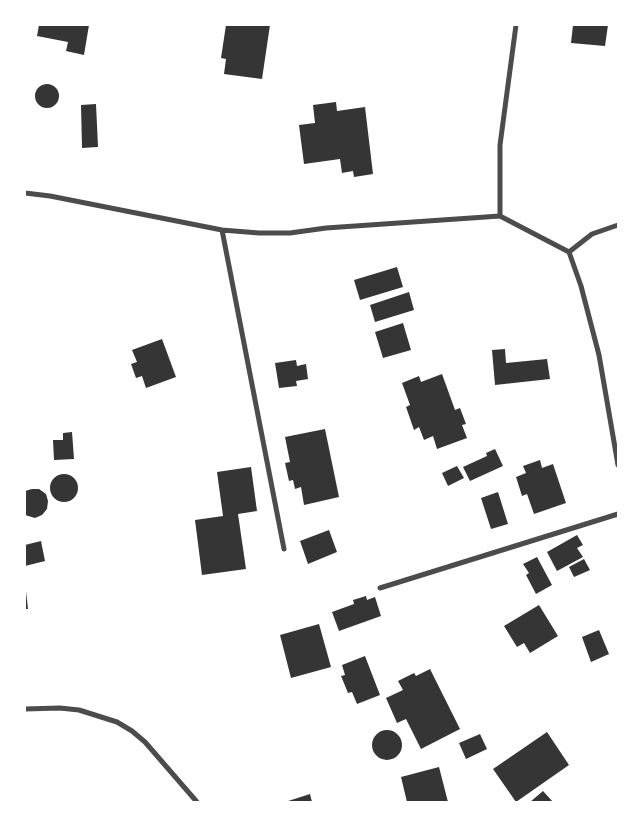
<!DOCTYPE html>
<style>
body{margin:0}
#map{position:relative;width:643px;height:827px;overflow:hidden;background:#fff;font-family:"Exo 2",sans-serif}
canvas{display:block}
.frame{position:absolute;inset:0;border:26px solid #fff;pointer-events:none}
</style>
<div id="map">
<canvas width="643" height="827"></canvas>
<div class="frame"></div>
</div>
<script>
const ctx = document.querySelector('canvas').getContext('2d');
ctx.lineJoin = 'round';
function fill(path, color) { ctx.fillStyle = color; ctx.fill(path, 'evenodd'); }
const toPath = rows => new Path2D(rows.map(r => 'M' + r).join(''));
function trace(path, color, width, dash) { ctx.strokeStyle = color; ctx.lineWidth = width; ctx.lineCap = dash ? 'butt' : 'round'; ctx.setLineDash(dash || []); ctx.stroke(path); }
const building = toPath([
 [39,25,89,25,84,55,66,51,68,42,37,36],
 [226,25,270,25,262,79,224,74,226,59,221,58],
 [573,25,608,25,605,46,571,43],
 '35 96a12 12 0 1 1 24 0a12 12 0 1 1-24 0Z',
 [336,102,337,111,365,107,373,174,354,177,353,171,342,173,340,159,304,164,299,125,315,123,313,105],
 [96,104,98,147,82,148,81,105],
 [397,267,403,287,360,300,354,280],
 [409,292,414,310,375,322,370,305],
 [403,323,411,350,383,358,375,332],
 [162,339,176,377,146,388,142,376,136,378,131,364,137,362,132,350],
 [505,349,506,363,547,359,550,379,495,385,492,350],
 [296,360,297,366,306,364,308,379,296,381,297,386,279,388,275,363],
 [442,374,455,410,460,408,466,424,462,425,467,438,437,449,433,436,424,440,419,427,414,430,406,407,410,405,402,383,419,376,421,382],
 [325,429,339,497,304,505,301,487,295,489,293,480,289,481,285,463,290,462,285,437],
 [72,432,74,459,54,460,53,440,63,440,63,433],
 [495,449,503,466,470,481,463,467,487,456,486,453],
 [540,460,542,468,553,464,566,503,534,514,527,494,522,496,516,477,526,473,523,466],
 [457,466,464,478,448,486,442,473],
 [251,467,257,511,238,514,246,569,202,575,195,520,223,516,217,472],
 '50 488a14 14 0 1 1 28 0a14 14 0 1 1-28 0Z',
 [32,489,39,489,46,494,48,501,47,509,42,515,35,518,25,515,25,491],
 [498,492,508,524,491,529,481,498],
 [329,530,337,552,308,564,300,541],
 [577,535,583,545,577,548,583,557,557,571,547,552],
 [41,541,45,561,25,566,25,545],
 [537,557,552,585,536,594,526,575,529,573,523,564],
 [584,559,590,570,574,577,569,567],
 [25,591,26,591,28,609,25,609],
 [366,596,367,600,375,597,381,616,339,631,332,612,354,604,353,600],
 [539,605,558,636,530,653,524,643,517,647,504,626],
 [319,624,331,667,291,678,280,635],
 [599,630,609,654,591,662,582,637],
 [365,656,380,695,357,704,352,692,348,693,341,676,345,675,342,665],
 [430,669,460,729,421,749,406,719,397,723,386,698,403,690,398,681,414,673,416,676],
 '372 745a15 15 0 1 1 30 0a15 15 0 1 1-30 0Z',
 [547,732,569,765,516,802,493,769],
 [480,734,487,749,466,759,459,743],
 [439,767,448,802,407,802,401,777],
 [543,791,553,802,530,802],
 [310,794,312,802,285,802]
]);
const minor = toPath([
 [25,193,50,196,222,230,259,233,290,233,326,228,500,216],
 [500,216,569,252,581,286,599,355,618,465],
 [500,216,500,145,516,25],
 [222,230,284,549],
 [569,252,592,234,618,225],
 [380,588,618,514],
 [25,709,60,708,79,710,117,722,132,731,145,742,197,802]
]);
fill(building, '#353535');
trace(minor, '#4c4c4c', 5);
</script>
